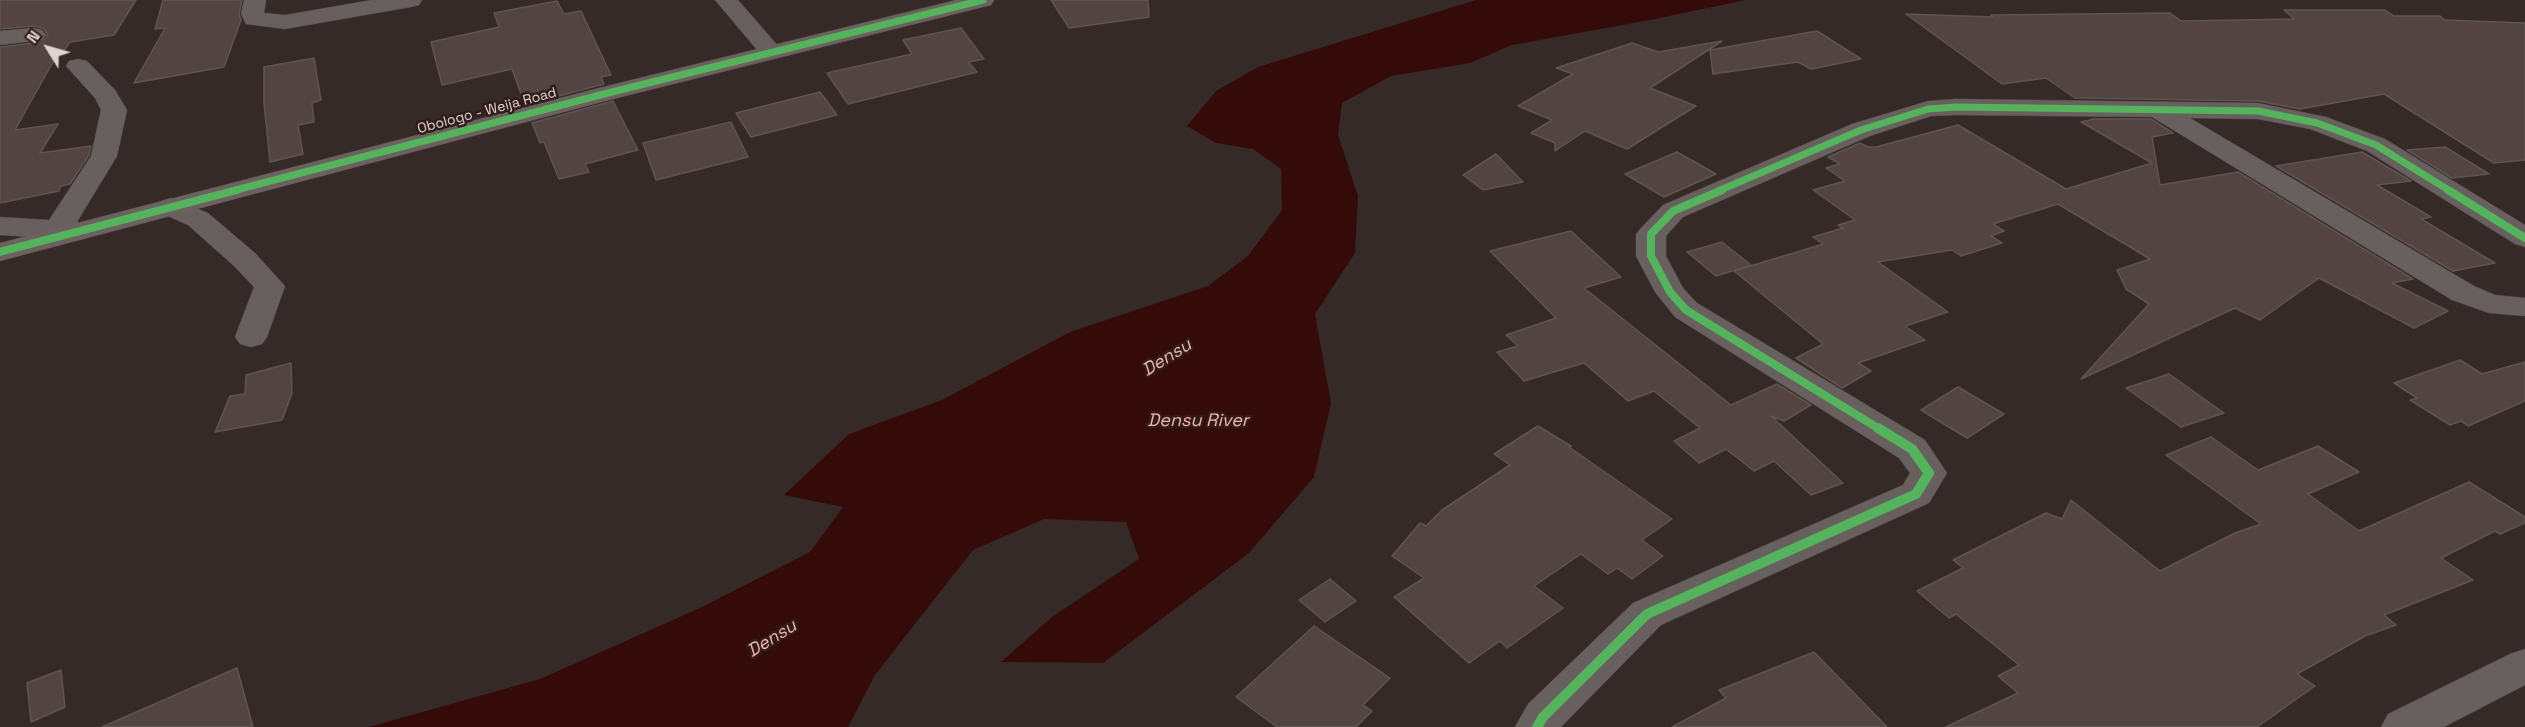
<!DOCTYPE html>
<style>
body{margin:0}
#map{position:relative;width:2525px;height:727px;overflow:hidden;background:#352a28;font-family:"Space Grotesk",sans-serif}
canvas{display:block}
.north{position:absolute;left:18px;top:18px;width:60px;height:60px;-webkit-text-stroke:4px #301c1a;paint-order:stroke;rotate:307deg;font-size:16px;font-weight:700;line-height:24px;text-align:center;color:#e0d2d0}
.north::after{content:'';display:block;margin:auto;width:21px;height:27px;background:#e0d2d0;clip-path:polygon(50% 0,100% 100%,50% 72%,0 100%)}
</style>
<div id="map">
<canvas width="2525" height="727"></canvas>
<div class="north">N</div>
</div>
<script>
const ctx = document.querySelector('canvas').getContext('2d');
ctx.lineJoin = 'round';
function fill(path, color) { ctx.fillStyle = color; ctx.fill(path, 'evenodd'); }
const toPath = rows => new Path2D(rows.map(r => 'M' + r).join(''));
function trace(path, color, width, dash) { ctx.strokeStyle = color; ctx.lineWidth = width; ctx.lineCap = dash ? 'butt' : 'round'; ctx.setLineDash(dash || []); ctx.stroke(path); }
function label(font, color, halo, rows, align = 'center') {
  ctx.font = font + ' "Space Grotesk",sans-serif'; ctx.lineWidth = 5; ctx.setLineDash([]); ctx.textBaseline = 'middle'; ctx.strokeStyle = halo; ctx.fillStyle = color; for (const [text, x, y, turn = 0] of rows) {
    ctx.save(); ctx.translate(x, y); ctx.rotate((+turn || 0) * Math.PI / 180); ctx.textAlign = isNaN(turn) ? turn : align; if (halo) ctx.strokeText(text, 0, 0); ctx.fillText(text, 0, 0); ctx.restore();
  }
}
const water = toPath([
 [1476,0,1746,0,1650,20,1512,45,1470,63,1391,76,1342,103,1338,135,1358,196,1355,253,1315,314,1331,403,1314,477,1249,553,1103,663,1001,662,1052,617,1139,559,1126,522,1044,519,973,550,875,675,848,727,369,727,540,679,700,608,810,552,843,507,784,495,849,434,942,400,1070,332,1208,286,1248,256,1282,210,1281,169,1253,149,1216,143,1187,126,1216,91,1258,67]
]);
const building = toPath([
 [0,0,136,0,114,35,70,42,63,52,58,53,15,130,58,124,40,153,91,146,89,155,70,184,61,186,59,191,0,203,0,47,42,42,48,35,44,29,35,26,0,29,0,0],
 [163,0,242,0,239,14,241,20,224,67,134,83,165,28,155,29,163,0],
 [1051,0,1148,0,1149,17,1069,28,1051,0],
 [557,1,564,14,581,11,611,75,601,77,604,84,525,105,512,69,442,85,431,42,499,27,494,13,557,1],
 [2284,10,2385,10,2394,16,2440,16,2445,20,2525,23,2525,160,2494,163,2384,94,2300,109,2258,101,2075,98,2046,78,2002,84,1906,14,1993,17,1991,15,2170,13,2181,21,2294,19,2284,10],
 [961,28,984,59,968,62,977,72,848,104,827,73,912,54,903,40,961,28],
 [1817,31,1861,59,1811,69,1798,62,1713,74,1710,50,1817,31],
 [1722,41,1650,88,1696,106,1627,149,1585,131,1555,151,1555,143,1531,133,1552,120,1518,106,1573,74,1556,68,1632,43,1658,52,1722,41],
 [314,58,321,100,312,103,314,122,298,125,303,154,270,162,264,103,264,67,314,58],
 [820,92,837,115,751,137,736,113,820,92],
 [613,101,638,150,585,164,589,172,559,179,544,142,540,143,532,123,613,101],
 [2094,119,2151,119,2173,133,2152,137,2160,185,2238,172,2413,279,2392,283,2448,311,2414,328,2319,278,2260,320,2235,308,2081,379,2149,304,2126,289,2117,270,2150,259,2058,204,1993,224,2004,231,1991,236,2002,243,1961,256,1952,250,1878,262,1948,312,1905,326,1925,340,1858,363,1871,371,1842,388,1796,358,1823,344,1734,271,1823,244,1813,237,1843,228,1838,225,1855,220,1813,190,1845,181,1826,168,1840,164,1828,157,1860,143,1868,147,1876,147,1958,125,2066,189,2152,163,2081,122,2094,119],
 [731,122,748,157,656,180,643,143,731,122],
 [2445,147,2489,174,2452,178,2407,150,2445,147],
 [1677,152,1716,174,1664,197,1625,174,1677,152],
 [2362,152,2411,181,2377,185,2431,217,2421,219,2495,263,2453,271,2276,166,2362,152],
 [1496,154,1523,182,1483,190,1463,175,1496,154],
 [1571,231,1621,277,1584,288,1731,405,1777,384,1811,405,1784,421,1771,416,1843,483,1811,495,1774,461,1754,471,1726,449,1699,463,1674,441,1700,428,1654,391,1628,401,1584,363,1524,381,1497,352,1518,346,1506,335,1556,318,1490,251,1571,231],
 [1722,242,1751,265,1716,276,1687,252,1722,242],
 [2460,360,2482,374,2525,362,2525,401,2468,426,2461,421,2450,425,2410,400,2417,398,2394,383,2460,360],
 [291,363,292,393,282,420,215,432,230,396,245,394,246,375,291,363],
 [2169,374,2224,413,2181,427,2126,388,2169,374],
 [1958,387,2004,414,1967,438,1921,410,1958,387],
 [1538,426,1571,446,1569,447,1672,519,1642,540,1663,556,1632,579,1617,568,1608,574,1581,554,1534,586,1563,608,1507,648,1500,641,1469,663,1394,597,1424,578,1392,556,1420,523,1426,526,1442,510,1510,465,1494,454,1538,426],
 [2211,437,2258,470,2318,446,2359,472,2308,494,2359,531,2469,482,2525,517,2525,523,2500,534,2495,531,2441,558,2473,580,2384,615,2396,625,2365,636,2297,674,2315,686,2257,727,1946,727,2018,693,1998,676,2019,665,1956,614,1949,618,1917,591,1963,568,1953,560,2046,513,2062,519,2071,500,2160,571,2235,533,2261,524,2166,455,2211,437],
 [1330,579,1356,601,1325,622,1299,600,1330,579],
 [1314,626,1390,678,1363,705,1372,711,1356,727,1277,727,1236,697,1314,626],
 [1814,652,1887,727,1672,727,1726,698,1719,690,1814,652],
 [237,668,253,727,102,727,237,668],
 [61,670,65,707,31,722,27,683,61,670]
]);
const street = toPath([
 [244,0,266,0,264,13,285,15,372,0,422,0,419,5,411,7,285,29,246,24,241,14,244,0],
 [715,0,738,0,779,47,783,52,779,57,771,59,763,57,715,0],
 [34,28,42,30,46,35,42,40,0,45,0,31,34,28],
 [78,59,87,61,115,90,127,110,117,156,77,222,89,225,94,231,89,237,79,240,0,235,0,217,49,220,91,156,101,110,95,98,66,66,69,61,78,59],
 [1956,99,2258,103,2326,117,2385,139,2525,225,2525,247,2515,244,2367,151,2310,129,2258,119,2190,118,2474,286,2495,295,2525,298,2525,316,2489,313,2452,300,2152,117,1956,115,1931,116,1870,136,1683,217,1666,236,1666,256,1683,288,1697,303,1925,440,1947,473,1929,503,1661,625,1561,727,1515,727,1528,704,1633,603,1903,485,1910,473,1899,458,1675,317,1655,292,1636,256,1636,234,1641,228,1663,205,1852,124,1928,101,1956,99],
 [171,198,208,213,255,253,285,286,267,337,262,344,251,347,240,344,235,337,254,287,233,265,188,225,161,213,157,207,161,201,171,198],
 [2525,649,2525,685,2444,727,2381,727,2388,714,2510,654,2525,649]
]);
const secondary = toPath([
 [956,0,994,0,991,5,617,98,0,261,0,243,599,88,956,0]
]);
const cyclewayFar2 = toPath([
 [232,191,608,93,983,0],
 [1718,191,1861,130,1928,109,1956,107,2258,111,2317,123,2376,145,2450,191]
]);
const cyclewayFar1 = toPath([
 [1722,190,1673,211,1651,234,1651,256,1670,292,1686,310,1881,430],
 [2448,190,2525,238],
 [0,252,237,190]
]);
const cycleway = toPath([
 [1537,727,1543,717,1647,614,1916,494,1929,473,1912,449,1878,428]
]);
const farStreetnames = [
 ["Obologo - Weija Road",487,111,-15]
];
const waterNames = [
 ["Densu",1167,358,-32],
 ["Densu River",1198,421],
 ["Densu",772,639,-32]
];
fill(water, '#350b0a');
fill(building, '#534442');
trace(building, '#5e5452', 1.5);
trace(street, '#4f4544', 1);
trace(secondary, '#4f4544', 1);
fill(street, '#68605e');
fill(secondary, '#6d615f');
trace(cyclewayFar2, '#56b35d', 7);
trace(cyclewayFar1, '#56b35d', 8);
trace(cycleway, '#56b35d', 10);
label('14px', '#e0d2d0', '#301c1a', farStreetnames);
label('italic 18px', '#f7b3ab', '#301c1a', waterNames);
</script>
